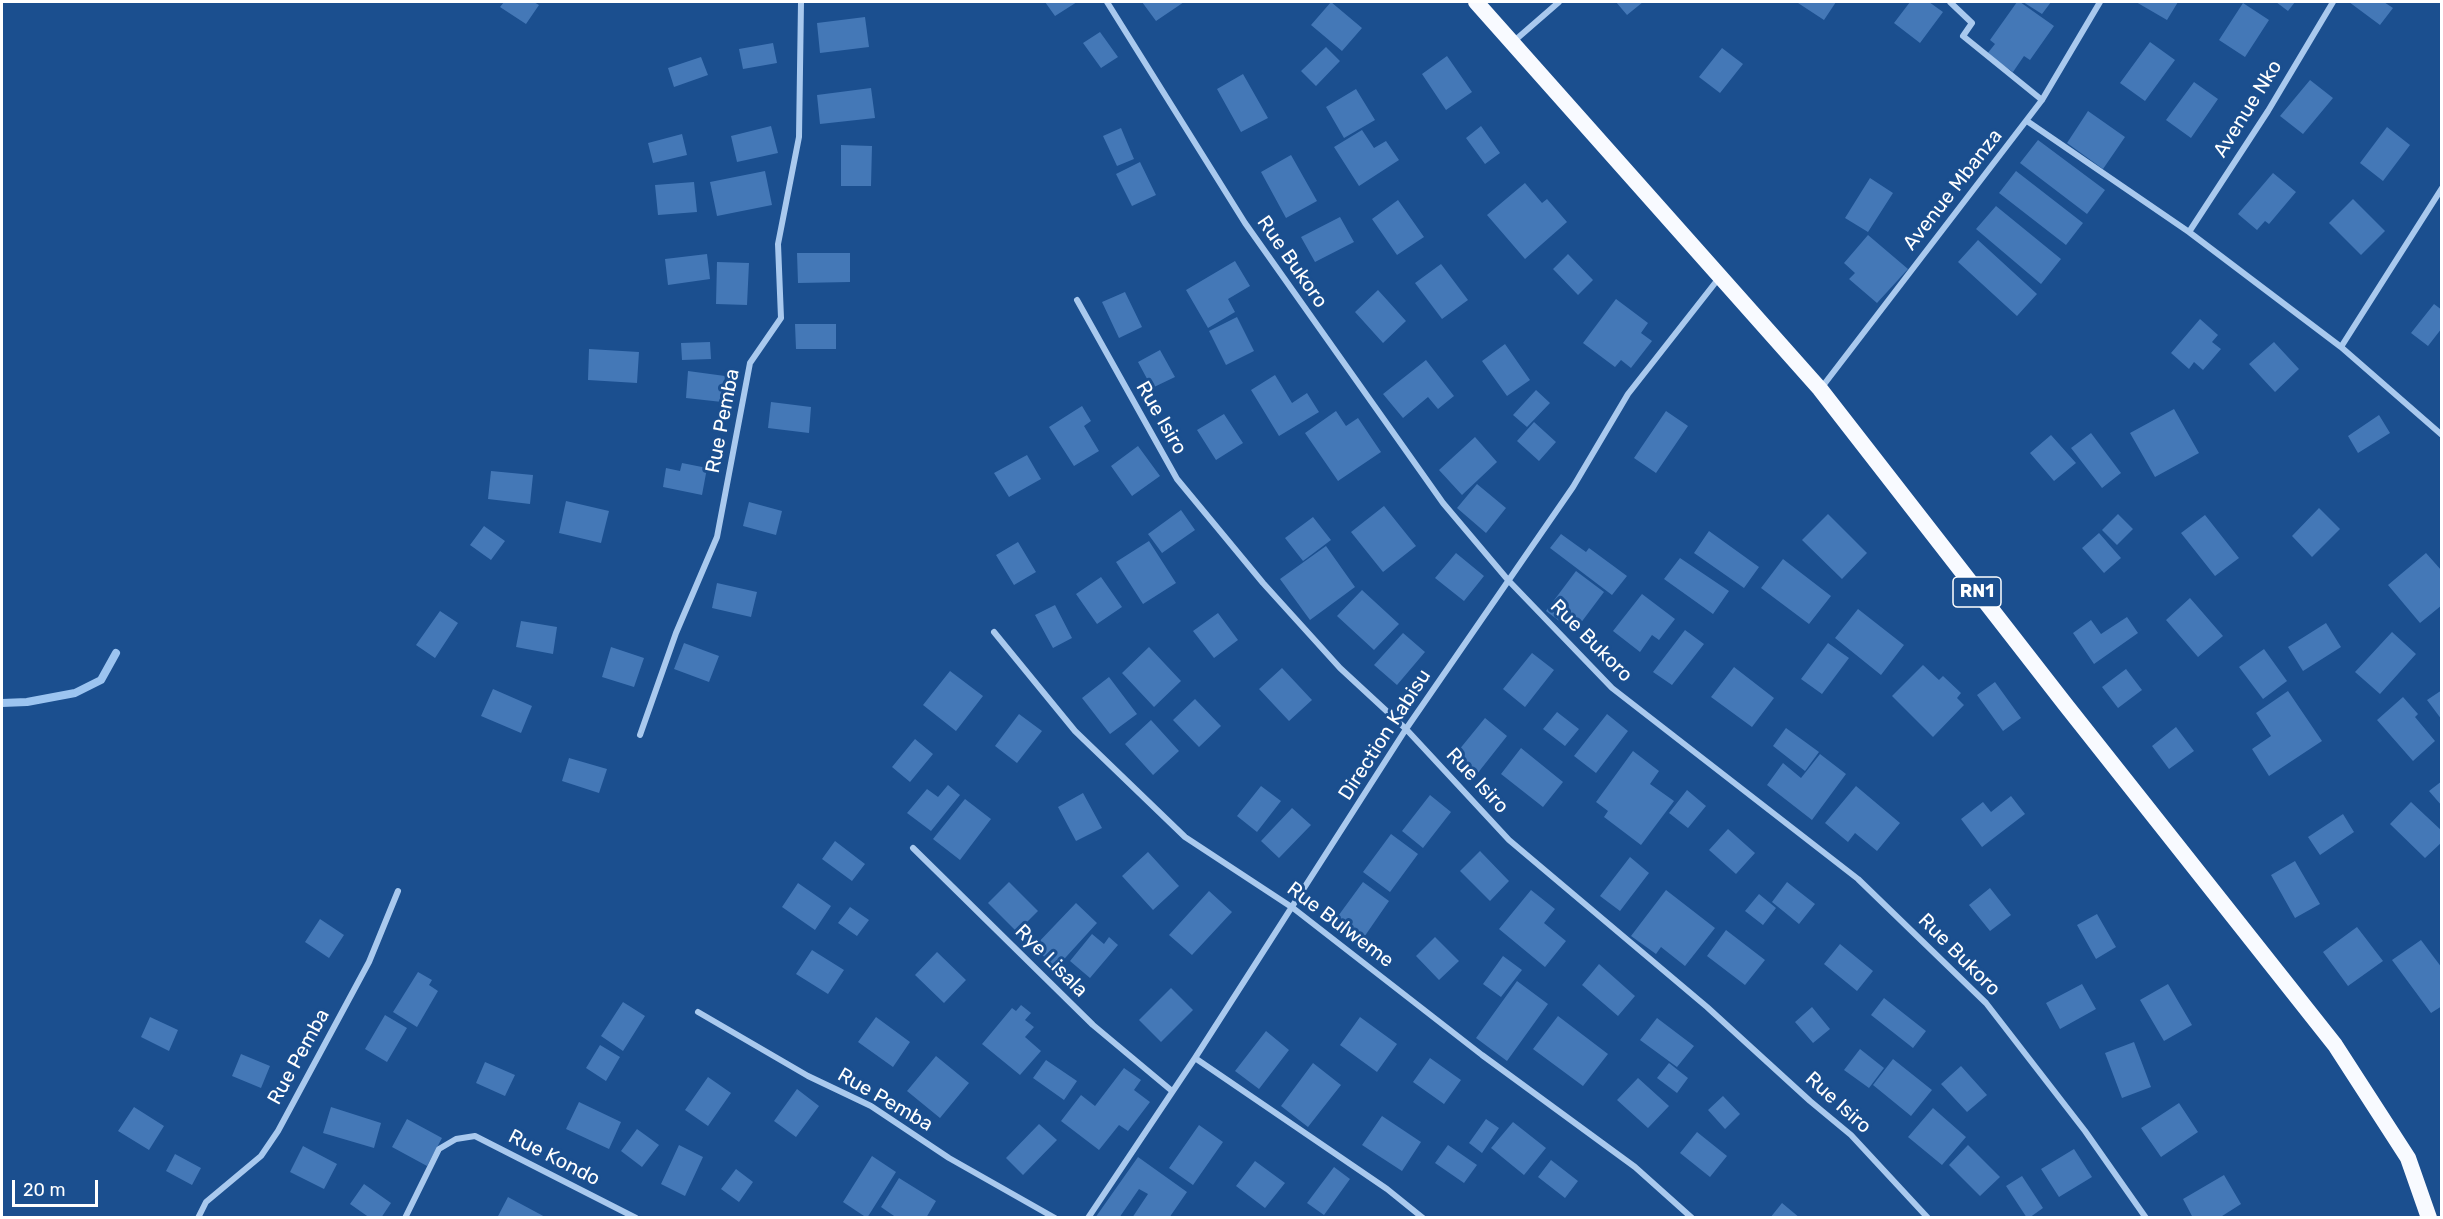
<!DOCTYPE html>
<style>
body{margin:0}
#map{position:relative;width:2443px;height:1219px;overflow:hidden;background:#1b4f8f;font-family:Rubik,sans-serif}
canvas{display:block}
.frame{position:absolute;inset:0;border:3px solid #fff;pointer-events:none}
.scale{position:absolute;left:12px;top:1180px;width:86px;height:27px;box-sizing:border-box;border:3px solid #fff;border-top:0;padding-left:8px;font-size:18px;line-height:21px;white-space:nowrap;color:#fff;-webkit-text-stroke:4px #1b4f8f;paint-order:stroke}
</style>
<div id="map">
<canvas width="2443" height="1219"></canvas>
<div class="frame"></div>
<div class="scale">20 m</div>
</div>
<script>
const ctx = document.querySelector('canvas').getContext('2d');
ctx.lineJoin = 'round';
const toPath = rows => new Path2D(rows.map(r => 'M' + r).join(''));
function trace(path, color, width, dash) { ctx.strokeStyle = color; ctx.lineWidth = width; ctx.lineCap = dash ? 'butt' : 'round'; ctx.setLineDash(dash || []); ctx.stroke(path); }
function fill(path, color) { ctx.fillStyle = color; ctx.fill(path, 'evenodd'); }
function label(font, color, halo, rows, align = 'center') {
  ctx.font = font + ' Rubik,sans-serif'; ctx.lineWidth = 6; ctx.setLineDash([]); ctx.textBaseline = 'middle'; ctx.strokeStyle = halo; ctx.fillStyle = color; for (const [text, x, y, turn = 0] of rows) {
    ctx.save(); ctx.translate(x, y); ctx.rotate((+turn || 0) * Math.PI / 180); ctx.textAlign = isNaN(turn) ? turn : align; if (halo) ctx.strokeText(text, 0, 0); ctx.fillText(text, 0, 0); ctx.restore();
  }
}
const stream = toPath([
 [2,703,27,702,75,693,101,680,116,653]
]);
const building = toPath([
 [504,2,534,2,539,5,526,24,500,7],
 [1045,2,1077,2,1055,16],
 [1142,2,1184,2,1156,21],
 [1331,2,1362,28,1342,51,1311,25],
 [1616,2,1643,2,1627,15],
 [1799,2,1836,2,1824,20,1798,3],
 [1910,2,1929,2,1943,12,1920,43,1894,23],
 [2017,2,2020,2,2054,26,2030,60,2024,56,2013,72,1987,54,1995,44,1990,40],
 [2023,2,2051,2,2042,14],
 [2136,2,2178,2,2167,20],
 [2276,2,2295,2,2288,11],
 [2349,2,2384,2,2393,8,2380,25],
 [2243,3,2269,20,2245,57,2219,40],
 [865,17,869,47,820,53,817,23],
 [1100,32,1118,57,1101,68,1083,43],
 [2150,42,2175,60,2145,101,2120,83],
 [773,43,777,63,743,69,739,49],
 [1326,47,1340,61,1316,86,1301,71],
 [1722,48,1743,64,1720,93,1699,77],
 [1447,56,1472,92,1446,110,1422,74],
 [701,57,708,75,674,87,668,68],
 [1243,74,1268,118,1241,132,1217,89],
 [2310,80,2333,98,2303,134,2280,116],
 [2194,82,2218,99,2191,138,2166,120],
 [871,88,875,118,820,124,817,95],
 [1356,89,1375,120,1344,138,1326,107],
 [2088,111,2125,137,2103,169,2067,143],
 [771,126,778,153,737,162,731,136],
 [1481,126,1500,153,1485,164,1466,138],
 [2387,127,2410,145,2383,181,2360,163],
 [1121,128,1134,159,1117,166,1103,136],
 [1362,130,1374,148,1386,141,1399,160,1359,186,1334,147],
 [682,134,687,155,653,163,648,143],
 [2038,140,2105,190,2087,214,2020,163],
 [841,145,872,146,871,186,841,186],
 [1291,155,1317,201,1286,218,1261,172],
 [1140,162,1156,195,1132,206,1116,174],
 [765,171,772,205,717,216,710,182],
 [2016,171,2083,223,2066,245,1999,193],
 [2273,173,2296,192,2269,224,2265,221,2257,230,2238,214],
 [1870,178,1893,193,1868,232,1845,218],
 [694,182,697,212,658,215,655,185],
 [1525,183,1542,203,1547,199,1567,222,1525,259,1487,215],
 [2353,199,2385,231,2361,255,2329,223],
 [1398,200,1424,237,1397,255,1372,219],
 [1996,206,2061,259,2041,284,1976,229],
 [1340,217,1354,242,1315,262,1301,237],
 [1868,235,1908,269,1877,303,1849,279,1855,273,1844,263],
 [1978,240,2037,294,2017,316,1958,262],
 [797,253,850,253,850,282,798,283],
 [707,254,710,279,668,285,665,259],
 [1568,254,1593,280,1578,295,1553,269],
 [1235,261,1250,286,1228,299,1235,312,1208,328,1186,290],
 [717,262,749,263,747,305,716,304],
 [1441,264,1468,300,1442,319,1415,283],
 [1378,290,1406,321,1383,343,1355,312],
 [1125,292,1142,327,1119,338,1102,302],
 [1616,299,1648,323,1641,333,1652,341,1631,368,1621,360,1615,367,1583,343],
 [2434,304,2442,310,2442,328,2428,346,2411,333],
 [1237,317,1254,351,1226,365,1209,331],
 [2200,319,2218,335,2212,342,2221,349,2203,370,2194,362,2189,369,2171,353],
 [795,324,836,324,836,349,796,349],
 [710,342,711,359,682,360,681,343],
 [2274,342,2299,369,2275,392,2249,364],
 [1505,344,1530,380,1507,396,1482,361],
 [589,349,639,352,637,383,588,380],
 [1160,350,1175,377,1152,388,1138,362],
 [1426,360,1454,396,1438,409,1428,397,1403,418,1383,394],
 [688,371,725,376,722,402,686,398],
 [1275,375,1292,403,1307,393,1319,412,1279,436,1251,390],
 [1536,390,1550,403,1527,427,1513,415],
 [771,402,811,407,809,433,768,428],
 [1082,406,1091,421,1084,426,1099,451,1074,466,1049,427],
 [2174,409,2199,453,2155,477,2130,433],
 [1336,411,1346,426,1358,418,1381,452,1338,481,1305,433],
 [1666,411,1688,426,1656,473,1634,458],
 [1224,414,1243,443,1216,460,1197,430],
 [2379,415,2390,433,2358,453,2348,436],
 [1534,422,1556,442,1539,461,1517,441],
 [2091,433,2121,473,2102,488,2071,448],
 [2051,435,2076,463,2054,481,2030,453],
 [1475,437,1497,462,1462,495,1439,470],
 [1138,446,1160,476,1132,496,1111,466],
 [1027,455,1041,479,1009,497,994,473],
 [682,463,707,468,702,495,663,487,666,468,680,471],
 [491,471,533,475,530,504,488,499],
 [1477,484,1506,508,1486,533,1457,508],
 [566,501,609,511,601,543,559,533],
 [749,502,782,511,776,535,743,526],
 [1384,506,1416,546,1383,572,1351,532],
 [2319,508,2340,529,2312,557,2292,536],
 [1181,510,1195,530,1162,553,1148,534],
 [1828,514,1867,553,1842,579,1802,540],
 [2118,514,2133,529,2117,545,2102,530],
 [2205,515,2239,558,2215,576,2181,533],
 [1313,517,1331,540,1303,561,1285,538],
 [484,526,505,541,491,560,470,545],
 [1709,531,1759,567,1744,588,1694,553],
 [2099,533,2121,558,2104,573,2082,548],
 [1561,534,1586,552,1589,548,1627,576,1612,595,1550,548],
 [1149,541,1176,583,1143,604,1116,562],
 [1018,542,1036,572,1014,585,996,555],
 [1326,546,1355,587,1310,620,1280,579],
 [1456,553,1484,576,1464,601,1435,578],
 [2426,553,2442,571,2442,605,2420,623,2388,585],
 [1680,558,1729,591,1713,614,1664,579],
 [1783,559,1831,596,1809,624,1761,588],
 [1576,571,1604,592,1574,632,1546,611],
 [1101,577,1122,607,1097,624,1076,594],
 [717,583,757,592,751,617,712,608],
 [1362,590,1399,624,1374,650,1337,616],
 [1642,594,1675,619,1659,640,1652,635,1640,652,1613,631],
 [2190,598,2223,636,2198,657,2166,620],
 [1055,605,1072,638,1053,648,1035,615],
 [1858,609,1904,645,1881,675,1835,638],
 [440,611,458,623,435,658,416,645],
 [1218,613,1238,640,1214,658,1193,631],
 [2127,617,2138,633,2094,664,2073,633,2091,620,2101,634],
 [521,621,557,627,553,654,516,647],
 [2326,623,2341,647,2303,671,2288,647],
 [1685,630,1704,644,1672,685,1653,672],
 [2392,632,2416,654,2380,694,2355,672],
 [1403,633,1425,652,1397,685,1374,665],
 [684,643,719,656,709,682,674,669],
 [1828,643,1849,658,1822,694,1801,679],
 [611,647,644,658,634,687,602,677],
 [1149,647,1181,681,1154,707,1122,673],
 [2264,649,2287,681,2263,699,2239,667],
 [1532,653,1554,670,1525,707,1503,689],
 [1923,665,1939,680,1943,676,1961,693,1957,698,1964,705,1933,737,1892,696],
 [1734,667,1774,698,1752,727,1711,697],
 [1282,668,1312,700,1289,721,1259,689],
 [2126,669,2142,690,2118,708,2102,687],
 [950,671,983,696,956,731,923,705],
 [1109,677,1137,714,1110,734,1082,698],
 [1995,682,2021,718,2003,731,1977,695],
 [493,689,532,706,521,733,481,716],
 [2442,690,2442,720,2427,700],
 [2288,691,2322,741,2269,776,2252,749,2271,736,2256,713],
 [2403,697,2418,714,2415,717,2435,741,2413,761,2377,720],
 [1195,699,1221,726,1199,747,1173,720],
 [1557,712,1579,729,1565,746,1543,729],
 [1019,714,1042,731,1017,763,995,746],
 [1607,714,1628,731,1596,773,1574,756],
 [1485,718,1507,736,1477,774,1454,756],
 [1151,720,1179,751,1153,775,1125,744],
 [2176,727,2194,751,2169,769,2152,746],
 [1786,728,1819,752,1805,771,1773,746],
 [915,739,933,754,910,782,892,767],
 [1521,748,1563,782,1543,807,1501,774],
 [1633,751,1659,771,1650,784,1674,801,1641,845,1604,817,1608,811,1596,802],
 [1820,754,1846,774,1812,820,1767,785,1783,763,1801,778],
 [569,758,607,769,599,793,562,781],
 [2442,781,2442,806,2429,791],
 [948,785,960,795,931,831,907,813,927,789,938,797],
 [1261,786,1281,801,1257,832,1237,816],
 [1856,786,1900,823,1877,851,1855,833,1848,842,1825,823],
 [1687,790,1706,806,1688,828,1669,813],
 [1083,793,1102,828,1076,841,1058,807],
 [1430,795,1451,812,1423,848,1402,831],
 [2011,796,2025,814,1982,847,1961,819,1983,802,1991,812],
 [965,799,991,819,960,860,933,839],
 [2411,802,2442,831,2442,842,2425,858,2390,824],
 [1292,808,1311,825,1279,858,1261,841],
 [2343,814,2354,832,2320,855,2308,837],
 [1728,829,1755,853,1736,874,1709,850],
 [1391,834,1418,854,1390,892,1363,872],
 [835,841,865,864,852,881,822,859],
 [1480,851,1509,881,1490,901,1460,871],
 [1148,852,1179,886,1153,910,1122,876],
 [1630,857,1649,873,1620,911,1600,896],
 [2295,861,2320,904,2295,918,2271,875],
 [1009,882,1038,911,1017,932,988,903],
 [1363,882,1389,901,1360,943,1333,923],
 [1787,882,1815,904,1799,924,1772,902],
 [798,883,831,906,815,930,782,907],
 [1990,888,2011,915,1990,931,1969,905],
 [1531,890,1555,909,1544,923,1566,941,1545,967,1499,929],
 [1666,890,1715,928,1685,966,1661,947,1656,954,1631,936],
 [1209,891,1232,912,1192,955,1169,935],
 [1759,894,1776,908,1763,925,1745,911],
 [1076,903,1097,923,1056,968,1034,947],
 [850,907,869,920,857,936,838,923],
 [2097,914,2116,947,2096,959,2077,925],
 [320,919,344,935,329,958,305,942],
 [2357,927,2383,961,2348,986,2323,952],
 [1726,930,1765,960,1745,985,1707,956],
 [1092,934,1104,944,1109,937,1118,945,1090,978,1070,961],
 [1435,937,1459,961,1439,980,1416,956],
 [2421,940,2442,968,2442,1006,2431,1013,2392,960],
 [1840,944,1873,971,1857,991,1824,964],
 [812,950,844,970,828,994,796,974],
 [937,952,966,980,944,1003,915,975],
 [1503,956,1522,970,1501,997,1483,984],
 [1599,964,1635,996,1618,1016,1582,985],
 [418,972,432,980,429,985,438,991,417,1027,393,1012],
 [1517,981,1548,1004,1507,1061,1476,1038],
 [2082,984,2096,1009,2060,1029,2046,1003],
 [2168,984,2192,1025,2164,1041,2140,1000],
 [1171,988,1193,1010,1161,1042,1139,1020],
 [1884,998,1926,1031,1913,1048,1871,1015],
 [623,1002,645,1016,623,1051,601,1036],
 [1021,1005,1031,1013,1025,1020,1034,1027,1025,1037,1041,1051,1020,1075,982,1044,1012,1008,1016,1011],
 [1812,1007,1830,1029,1813,1043,1795,1022],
 [385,1015,407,1028,387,1062,365,1049],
 [1558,1016,1608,1054,1583,1086,1533,1049],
 [150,1017,178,1030,169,1051,141,1037],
 [876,1017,910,1042,893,1067,858,1042],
 [1360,1017,1397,1044,1377,1072,1340,1045],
 [1657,1018,1694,1046,1677,1067,1640,1040],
 [1266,1031,1289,1050,1259,1089,1235,1071],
 [2134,1042,2151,1087,2122,1098,2105,1053],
 [600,1045,620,1057,606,1081,586,1068],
 [1860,1049,1884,1068,1869,1088,1844,1070],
 [241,1054,270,1066,261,1088,232,1076],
 [936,1056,969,1083,940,1118,907,1091],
 [1430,1058,1461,1080,1444,1104,1413,1082],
 [1893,1059,1932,1090,1911,1116,1873,1085],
 [1046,1060,1077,1081,1064,1100,1033,1078],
 [485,1062,515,1075,505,1096,476,1083],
 [1313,1063,1341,1085,1308,1127,1281,1106],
 [1669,1063,1688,1078,1677,1093,1657,1078],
 [1961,1066,1987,1095,1967,1112,1941,1084],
 [1124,1068,1141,1080,1134,1090,1150,1102,1128,1131,1119,1125,1099,1150,1061,1121,1081,1095,1095,1106],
 [708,1077,731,1093,708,1126,685,1110],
 [1638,1078,1669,1106,1648,1128,1617,1100],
 [797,1089,819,1106,796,1137,774,1121],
 [1723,1096,1740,1114,1725,1129,1708,1110],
 [579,1102,621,1122,609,1149,566,1129],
 [2179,1103,2198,1132,2161,1157,2141,1128],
 [134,1107,164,1126,149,1150,118,1131],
 [331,1107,381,1123,374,1148,323,1133],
 [1933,1108,1966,1137,1942,1165,1908,1137],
 [1382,1116,1421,1142,1402,1171,1362,1145],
 [407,1119,442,1138,427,1166,392,1147],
 [1486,1119,1499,1128,1482,1153,1469,1143],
 [1513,1122,1546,1148,1524,1175,1491,1148],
 [1039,1124,1057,1140,1023,1175,1006,1158],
 [1199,1125,1223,1142,1193,1185,1169,1168],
 [637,1129,659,1145,642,1167,621,1151],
 [1697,1132,1727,1156,1710,1177,1680,1153],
 [679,1145,703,1157,685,1196,661,1184],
 [1448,1145,1477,1165,1464,1183,1435,1163],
 [1968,1145,2000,1177,1980,1196,1949,1165],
 [303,1146,337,1164,324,1189,290,1172],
 [2074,1149,2092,1177,2059,1197,2041,1169],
 [175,1154,201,1168,192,1185,166,1171],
 [872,1156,896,1172,867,1218,843,1202],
 [1138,1157,1187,1192,1169,1218,1132,1218,1148,1194,1139,1189,1119,1218,1095,1218],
 [1551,1160,1578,1181,1565,1198,1538,1177],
 [1255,1161,1285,1183,1265,1208,1236,1186],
 [1334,1167,1350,1179,1324,1215,1307,1203],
 [736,1169,753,1182,739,1202,721,1189],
 [2224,1175,2241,1204,2219,1218,2193,1218,2183,1199],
 [2022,1176,2043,1208,2029,1218,2027,1218,2006,1186],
 [899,1178,936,1201,926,1218,897,1218,881,1207],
 [364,1184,391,1203,381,1218,370,1218,350,1204],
 [508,1197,547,1218,497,1218],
 [1782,1203,1800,1218,1770,1218]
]);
const minor = toPath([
 [1107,2,1245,223,1443,503,1508,580,1612,688,1858,879,1986,1003,2085,1131,2146,1218],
 [1950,2,1972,23,1963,36,2042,100],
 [1513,42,1559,2],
 [2027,121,2189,232,2341,347,2442,435],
 [2189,232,2268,111,2333,2],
 [1077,300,1177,479,1263,583,1340,668,1406,729,1509,840,1707,1007,1810,1101,1851,1135,1928,1218],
 [2341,347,2442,188],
 [1822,387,2042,100,2100,2],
 [994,632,1075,731,1185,837,1293,908,1482,1055,1635,1167,1692,1218],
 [640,735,676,633,717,537,750,363,781,318,778,244,799,137,801,2],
 [913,848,1093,1025,1172,1091],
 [698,1012,808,1076,871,1106,949,1158,1055,1218],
 [1195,1058,1387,1189,1423,1218],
 [198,1218,206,1202,261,1156,278,1131,369,962,398,891],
 [405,1218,439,1149,456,1139,475,1136,636,1218],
 [1088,1218,1195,1058,1406,729,1573,487,1628,394,1719,278]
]);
const trunk = toPath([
 [1476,2,1820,389,2065,704,2335,1045,2408,1158,2429,1218]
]);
const shields = [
 [1977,592,48]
];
const shieldNames = [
 ["RN1",1977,592]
];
const streetNames = [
 ["Avenue Nko",2248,109,-58],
 ["Avenue Mbanza",1953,190,-52],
 ["Rue Bukoro",1292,262,55],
 ["Rue Isiro",1161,418,60],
 ["Rue Pemba",723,421,-79],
 ["Rue Bukoro",1591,641,45],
 ["Direction Kabisu",1385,735,-57],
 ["Rue Isiro",1477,781,47],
 ["Rue Bulweme",1340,925,37],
 ["Rue Bukoro",1959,955,45],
 ["Rye Lisala",1051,961,45],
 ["Rue Pemba",299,1057,-61],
 ["Rue Pemba",885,1100,30],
 ["Rue Isiro",1838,1103,42],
 ["Rue Kondo",554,1158,27]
];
trace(stream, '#9cc4f0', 8);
fill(building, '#4478b7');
trace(minor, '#a9c9ee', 6);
trace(trunk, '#f8faff', 16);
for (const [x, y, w] of shields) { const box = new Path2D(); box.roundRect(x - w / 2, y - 15, w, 30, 4.5); ctx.fillStyle = '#1b4f8f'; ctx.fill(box); trace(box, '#fff', 1.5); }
label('bold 18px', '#fff', null, shieldNames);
label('20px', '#fff', '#1b4f8f', streetNames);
</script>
